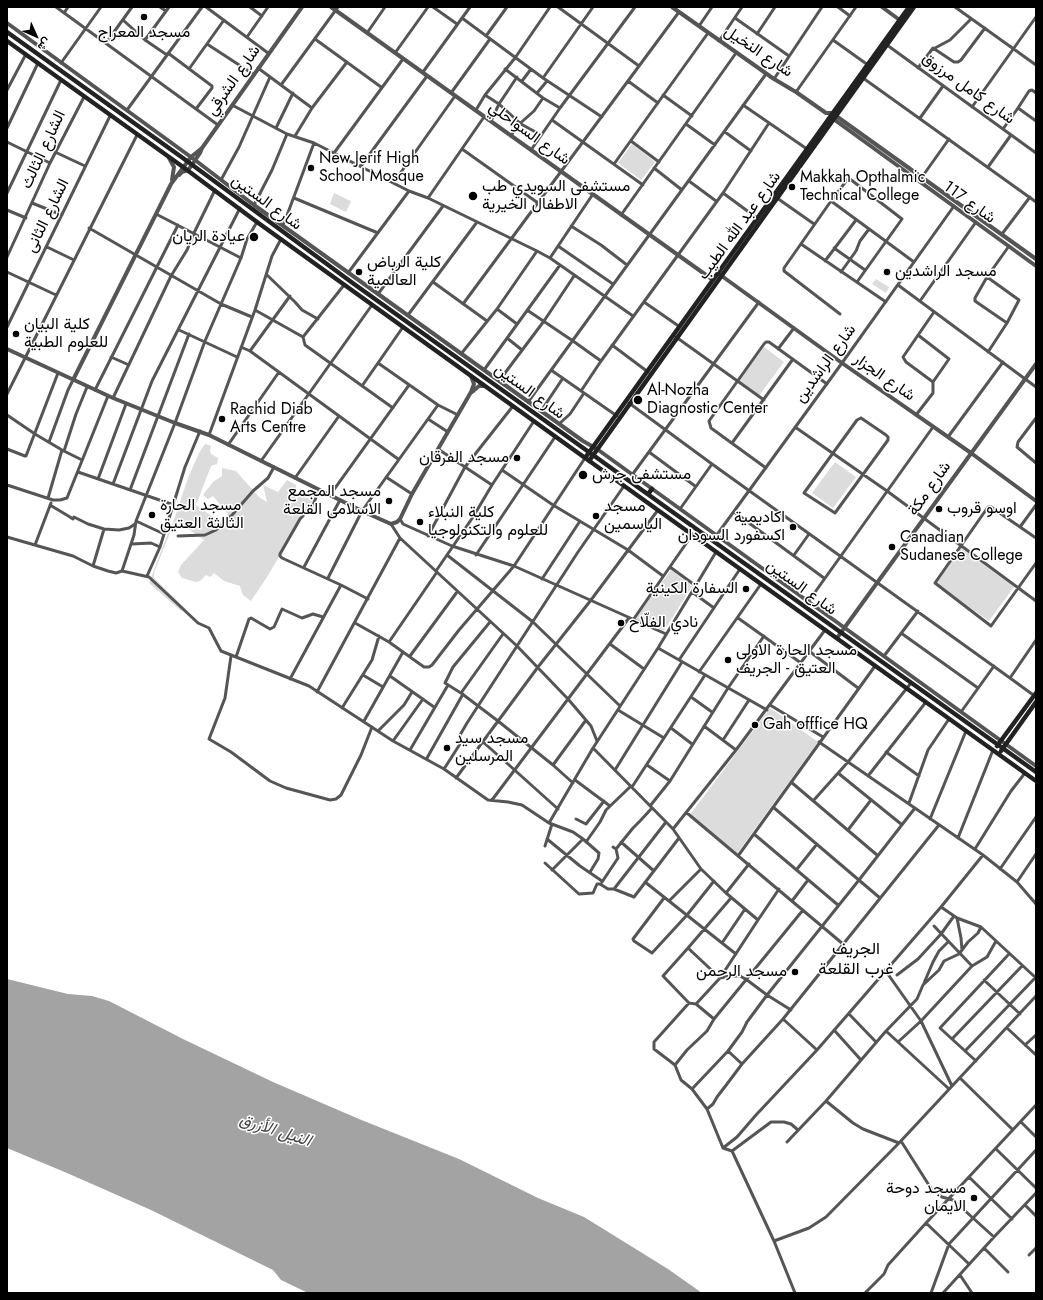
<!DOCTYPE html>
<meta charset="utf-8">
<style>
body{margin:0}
#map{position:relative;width:1043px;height:1300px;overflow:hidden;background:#fff;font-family:Jost,Vazirmatn,sans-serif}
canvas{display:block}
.frame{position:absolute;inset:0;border:8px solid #000;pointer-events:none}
.north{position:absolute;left:16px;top:16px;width:40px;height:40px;-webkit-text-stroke:3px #fff;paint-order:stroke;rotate:135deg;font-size:11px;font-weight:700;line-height:16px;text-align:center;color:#000}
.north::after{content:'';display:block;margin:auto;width:14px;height:18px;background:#000;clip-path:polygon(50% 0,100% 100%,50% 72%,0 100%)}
</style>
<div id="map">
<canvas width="1043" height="1300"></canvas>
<div class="frame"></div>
<div class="north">ش</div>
</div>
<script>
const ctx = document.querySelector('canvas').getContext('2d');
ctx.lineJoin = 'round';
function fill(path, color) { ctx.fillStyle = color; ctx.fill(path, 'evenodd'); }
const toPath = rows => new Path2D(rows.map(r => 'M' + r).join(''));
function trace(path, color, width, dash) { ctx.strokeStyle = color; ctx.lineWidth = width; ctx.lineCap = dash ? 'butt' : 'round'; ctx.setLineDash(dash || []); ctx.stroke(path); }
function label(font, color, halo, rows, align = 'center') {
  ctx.font = font + ' Jost,Vazirmatn,sans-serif'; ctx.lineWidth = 3; ctx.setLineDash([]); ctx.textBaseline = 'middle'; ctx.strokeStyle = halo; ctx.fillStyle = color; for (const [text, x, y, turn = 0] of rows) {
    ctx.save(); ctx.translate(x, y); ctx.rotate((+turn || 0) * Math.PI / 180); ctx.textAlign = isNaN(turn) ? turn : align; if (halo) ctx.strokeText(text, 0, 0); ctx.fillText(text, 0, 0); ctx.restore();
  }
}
const green = toPath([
 [632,144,655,162,641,180,618,163],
 [334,193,351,201,346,212,330,204],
 [876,279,889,287,886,293,872,284],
 [764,347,784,362,758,397,738,382],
 [205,444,211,446,210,451,211,454,218,458,217,464,211,466,196,505,210,515,221,521,228,514,213,496,208,499,203,495,213,482,222,476,222,468,236,471,260,498,267,502,263,485,278,492,287,480,296,485,295,494,313,500,267,577,251,601,243,595,240,586,224,581,214,573,210,577,206,575,200,581,196,582,182,578,178,572,181,565,204,540,184,526,174,523,154,573,154,578,186,609,181,611,149,583,168,533,174,520,188,478,199,453],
 [835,462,856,477,833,508,812,493],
 [961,548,1014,587,989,621,936,584],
 [671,570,692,586,664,631,635,618],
 [770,708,818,742,736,855,689,816]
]);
const water = toPath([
 [7,979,68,994,92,996,109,1001,183,1039,273,1082,359,1119,459,1159,538,1198,584,1217,668,1269,702,1293,308,1293,281,1280,273,1270,151,1210,67,1173,7,1148]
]);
const minor = toPath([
 [56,7,218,125],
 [160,7,166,11],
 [206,7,268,53],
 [250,7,262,16],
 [433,7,457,24],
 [558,7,639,66],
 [838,7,850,16],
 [955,7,1036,65],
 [64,13,68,7],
 [462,18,543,78,602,117],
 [735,18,789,56],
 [123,20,145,40,167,55],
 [699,26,712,7],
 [367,33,385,7],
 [757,34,775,7],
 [486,36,507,7],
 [247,37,268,7],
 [315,39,381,87],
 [145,40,169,7],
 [833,40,868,65],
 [719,41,742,7],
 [106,43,132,7],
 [207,44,253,74],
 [887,45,1036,153],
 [935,48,950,40,971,19],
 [168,53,212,86,212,88,196,109],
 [395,53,428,7],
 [61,63,101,7],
 [258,68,312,108],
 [918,68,933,48,954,62,958,62,961,60,985,28],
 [189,69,224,20],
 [505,69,543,98,560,108],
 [423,72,470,7],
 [543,78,593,7],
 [863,78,1036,202],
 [774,79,822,7],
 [522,81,531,69],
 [628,81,658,103],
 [281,85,338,7],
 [7,90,26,54],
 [796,92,856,7],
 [451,93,490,39],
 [537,93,547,81],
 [485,95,499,104,521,124,541,135],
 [663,95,692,116],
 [232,105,287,134,314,143,409,191,428,198,537,251,550,258,633,316],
 [743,105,807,149],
 [972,107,1036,17],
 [1018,108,1036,121],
 [127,110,202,7],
 [476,110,485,95,515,58,550,7],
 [920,118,943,86],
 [552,120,643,185],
 [491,121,499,104,517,77],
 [686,124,715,145],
 [7,128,38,63],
 [276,128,293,93],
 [1003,129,1018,108,1029,91,1032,90,1036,93],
 [725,132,751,151],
 [295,136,312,108,347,62],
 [511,136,516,127,534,111,543,98],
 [631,141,659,162],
 [7,142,50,163],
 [462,149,538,203],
 [531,150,560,108,635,7],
 [55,152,85,166],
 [334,153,403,59],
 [614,164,708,33],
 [361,166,427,76],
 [988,167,1011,135],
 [654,168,682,190],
 [922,177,949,139],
 [221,180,239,147,270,77],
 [689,181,716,201],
 [394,182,455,96],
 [7,193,61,80],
 [723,193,757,218],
 [294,198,378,233],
 [428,198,484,117],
 [777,198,814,224],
 [831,201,914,262],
 [32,203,62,215],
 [254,205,272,170,287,134],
 [7,210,26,218],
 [156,214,241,258],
 [621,215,736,53],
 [283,226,314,143],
 [571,226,601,245,627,265],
 [89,228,221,304,252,317],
 [1002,234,1030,197],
 [801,244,886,302],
 [558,246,613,284],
 [47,247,74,260],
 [834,248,865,270],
 [7,257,50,163,84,97],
 [550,258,593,194],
 [825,261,856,220],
 [7,272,56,295],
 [841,272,856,251,860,241,869,229],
 [348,273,409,191],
 [267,275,295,302,302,310,318,319],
 [987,277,1019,300,1007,323,988,352],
 [433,282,487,321],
 [898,285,1036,387],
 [378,294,443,206],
 [920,301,976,222],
 [644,302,680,327],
 [463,304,679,12],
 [497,309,517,324],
 [255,310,303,337,305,345,393,408],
 [527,310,573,341,601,361],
 [840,314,784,271,784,268,831,201,847,180,850,179,902,219,857,282],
 [408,315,477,222],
 [1007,323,975,301,975,298,987,277,1009,246],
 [7,327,110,116],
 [179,330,237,357],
 [303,337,344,285],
 [676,337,764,400],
 [507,338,522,350],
 [612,345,648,372],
 [241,347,250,351,398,459],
 [778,349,794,328],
 [250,351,290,296],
 [461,354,497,309,537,251],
 [111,357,129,365],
 [378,363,438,405,458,415],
 [484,370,560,265],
 [551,370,617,416],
 [499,381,544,321,574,276],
 [933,382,906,362,903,357,934,312],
 [362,386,403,327],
 [95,390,178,225],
 [581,391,601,361,723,193,769,123],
 [7,394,137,135],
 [113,398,171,276,187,250,194,233,215,190],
 [528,402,766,74],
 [629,403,712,464,680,509],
 [541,411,563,378],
 [7,415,35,434,62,450,82,460],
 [916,415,933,393,933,382,949,359,918,335],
 [861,418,886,435,888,437,888,440,835,513,804,493,857,420,861,418],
 [1036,418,1018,442,1017,447,1036,463],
 [428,419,448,432],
 [559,424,570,414,584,393],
 [795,427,887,491,1036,601],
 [209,435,255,310,272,256,281,239],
 [948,437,1003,362],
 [49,442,68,390,73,380],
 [732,443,793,359],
 [228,445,279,372],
 [7,449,25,456,26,456,58,373],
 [438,449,492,485],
 [64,451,76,414,87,387],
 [649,452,695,486],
 [261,461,372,305],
 [712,464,1010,678,1036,640],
 [766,468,711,428,709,421,764,344,766,342,769,342,827,384],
 [502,470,553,505,628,550,663,576],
 [78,472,174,505],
 [632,475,759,302],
 [386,477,412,494],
 [295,478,339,416],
 [98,479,126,404],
 [113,484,152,381,240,208],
 [7,485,53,500,60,500,67,498,108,396],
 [130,490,189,334],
 [319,490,313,505,300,519,280,554,280,556,282,558,341,585,368,599],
 [330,495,409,385],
 [48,498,62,450],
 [50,505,70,517,73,519,74,517,88,524,104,529,119,530,129,528,135,524],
 [734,512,824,578],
 [400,519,403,524,452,546,514,566,666,634],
 [136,521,164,534],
 [391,524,400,538,517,646,568,699,591,726,597,741],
 [1020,527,1036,505],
 [178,536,205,535,216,530,233,514,253,491,268,478,274,467],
 [428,536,465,467,513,406],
 [716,536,842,363,954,206],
 [7,537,73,556,93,566,108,571,116,573,122,571,149,577,198,623,209,628,221,651,309,686,393,741,444,769,488,800,508,802,522,805,549,823,573,832,583,839,599,853,598,859,590,872],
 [1036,538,991,507,988,507,935,583,991,626,1036,563],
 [132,544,151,543,160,547],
 [35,545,51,503],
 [447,555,533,622,620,706],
 [476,555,555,437],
 [794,555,809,534],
 [93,566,104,529],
 [304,567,340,500],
 [670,567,696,586],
 [122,571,134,535,136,521,175,423,205,341,241,258,247,239,257,222],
 [436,571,473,517,492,485,534,421],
 [147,576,160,547,185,467,200,431],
 [328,578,362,511,438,405],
 [542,579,580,521],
 [692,592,714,608],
 [808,602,933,427],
 [738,618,801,663],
 [633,620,692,535],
 [490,622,453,667,445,683,461,693,498,721,553,765,573,783],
 [355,623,389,642,424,667,429,667,432,665,459,630,514,566,585,458],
 [901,633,978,688],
 [389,642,437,572],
 [610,644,644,669],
 [658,648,767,710],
 [809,651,858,688],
 [231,656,225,698,209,739,231,752,270,781,286,788,330,800,336,799,341,795,361,755,372,727],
 [410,656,457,592],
 [884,656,918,611],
 [236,657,249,619,251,618,270,629,274,627,282,609,302,618,313,614,323,617],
 [679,660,740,569],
 [699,672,761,584],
 [363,675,383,687],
 [390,676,434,707],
 [1010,678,1036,697],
 [290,679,341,585],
 [317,692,400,538],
 [461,693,503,634],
 [691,697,712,712],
 [770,705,823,737],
 [342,708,372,660,379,636],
 [618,710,664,738],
 [961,712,994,666],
 [364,721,403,652],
 [704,726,736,750],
 [671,728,692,744],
 [378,731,404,705,412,692],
 [723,740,749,700],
 [393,741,423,699],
 [483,742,509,765,558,809],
 [819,742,983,855,1017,882,1036,904],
 [593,748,673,829,701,869,726,893,758,920,779,889],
 [410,750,448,685],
 [886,752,919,776],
 [427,758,463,694],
 [553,765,586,720],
 [647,765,670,781],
 [444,769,460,744,460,735,467,723,578,552,624,486],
 [615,770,682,662],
 [838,773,901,824],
 [868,776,926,702],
 [456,778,538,667,591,600,658,510],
 [575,780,610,806],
 [791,782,877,855],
 [632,787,705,675],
 [492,800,629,618],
 [813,801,848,762,911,683],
 [909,803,928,750,949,719],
 [650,806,670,781,728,688,764,636],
 [773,807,880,898],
 [687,813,843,944],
 [576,819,586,824,604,801],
 [930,819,966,731],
 [666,822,614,889,634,897,679,838],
 [549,823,593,748,658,648,716,552],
 [673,829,736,750,825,630],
 [848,830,871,800],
 [754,834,838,905],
 [958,838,993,750],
 [547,839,580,866,602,881],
 [586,842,600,822,606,810,631,786],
 [621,842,654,871],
 [545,846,552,824],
 [613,847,616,849,633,828,640,821,652,808],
 [975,849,1011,791,1025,773],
 [738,856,875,666],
 [545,863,579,894,593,893,597,884,600,884,608,889,614,889],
 [797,869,817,844],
 [1000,869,1036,817],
 [552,870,583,839],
 [602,882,618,858,616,849],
 [645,882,722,943,745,909],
 [1017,882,1036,854],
 [726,893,749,864],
 [664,898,633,939,634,941,652,953,687,915,714,881],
 [731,898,688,948,720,978,730,976,740,976,747,980,767,995,791,1010],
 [669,901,701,869],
 [792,901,808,880],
 [941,907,957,918,981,927,1036,978],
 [957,918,961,938,962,950],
 [934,926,972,966],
 [722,943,736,954],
 [688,948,663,976,689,1003,696,1004,714,1019],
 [885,970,921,1021,952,1086],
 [897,975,918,959,941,934,954,916],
 [984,980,1020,1014],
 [924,983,933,962,939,951,948,942],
 [696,1004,720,978,758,920],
 [849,1014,876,1042],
 [783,1019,817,1050],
 [1007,1028,1036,1055],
 [834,1030,861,1060],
 [886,1031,917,999,923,985,939,970,944,961,959,954,968,942,978,933,981,927],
 [952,1039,1022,966],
 [898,1042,921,1021,972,966,987,957,996,941],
 [1025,1045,1036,1035],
 [728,1051,742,1064],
 [965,1051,1035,978],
 [976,1061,940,1028,1009,954],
 [675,1065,654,1049,654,1042,689,1003],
 [960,1078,1013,1130],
 [692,1089,728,1051,742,1032,747,1022,767,995,859,880,915,808],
 [826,1101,853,1123,863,1129,899,1143],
 [707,1109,692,1089,681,1080,675,1065,687,1050,707,1031,714,1019,803,910],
 [1021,1122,1036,1137],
 [901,1141,932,1190,942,1197,953,1200,994,1237],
 [787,1142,826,1101,886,1031,949,1089],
 [723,1148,707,1109,713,1104,717,1097,727,1084,742,1064,783,1019,939,825],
 [996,1149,1036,1188],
 [732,1151,771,1122,784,1122,791,1124,798,1130],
 [969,1177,1012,1219],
 [1025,1205,1036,1216],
 [926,1223,969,1264],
 [774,1241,809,1228,826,1217,899,1143,1036,996],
 [984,1248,1008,1272],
 [1029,1255,1036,1248],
 [960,1275,972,1293],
 [795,1293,774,1241,732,1151,723,1148,737,1137,756,1115,817,1050,941,907,983,855],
 [865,1293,884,1274,888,1265,926,1223,1036,1105],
 [931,1293,949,1244,1036,1150],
 [943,1293,994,1237,1036,1193]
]);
const tertiary = toPath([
 [331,7,713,280],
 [672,7,774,79,796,92,826,113,832,113,1036,259],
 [882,7,901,21],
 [7,23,195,160,254,205,583,441,597,449,1036,766],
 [832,118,1036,266],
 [169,158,174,167,172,180],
 [179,175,182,172,188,170,192,165,200,153,202,148,302,7],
 [719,274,842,363,971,453,1036,501],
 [7,349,113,398,175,423,209,435,362,511,391,524,397,522,400,519,412,494,471,392,474,384,471,376],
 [73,380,171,184,191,157,202,148],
 [472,392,479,386,484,386],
 [837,638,1036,364]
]);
const secondary = toPath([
 [7,32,187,161,354,284,1036,772],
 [7,41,183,167,257,222,581,455,1036,781],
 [585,458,909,7],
 [589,461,914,7],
 [648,494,652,489],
 [997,746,1036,693],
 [1001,751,1036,702]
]);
const markers = [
 [144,17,4,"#000"],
 [311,168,4,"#000"],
 [792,187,4,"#000"],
 [473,196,5,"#000"],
 [254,237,5,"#000"],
 [359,272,4,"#000"],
 [887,272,4,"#000"],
 [16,334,4,"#000"],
 [638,400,5,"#000"],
 [222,419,4,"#000"],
 [517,458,4,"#000"],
 [583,475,5,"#000"],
 [389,501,4,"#000"],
 [939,509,4,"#000"],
 [152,515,4,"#000"],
 [596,516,4,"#000"],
 [420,522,4,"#000"],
 [793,527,4,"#000"],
 [892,547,4,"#000"],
 [746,589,4,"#000"],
 [621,623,4,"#000"],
 [728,660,4,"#000"],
 [755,725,4,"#000"],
 [447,748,4,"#000"],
 [795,972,4,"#000"],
 [974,1198,4,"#000"]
];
const poiNames = [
 ["مسجد المعراج",144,33,"center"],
 ["New Jerif High",319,159],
 ["School Mosque",319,177],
 ["Makkah Opthalmic",800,178],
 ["Technical College",800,196],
 ["مستشفى السويدي طب",482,187],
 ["الاطفال الخيرية",482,205],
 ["عيادة الريان",245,237,"right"],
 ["كلية الرباض",367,263],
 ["العالمية",367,281],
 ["مسجد الراشدين",895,272],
 ["كلية البيان",24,325],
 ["للعلوم الطبية",24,343],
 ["Al-Nozha",647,391],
 ["Diagnostic Center",647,409],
 ["Rachid Diab",230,410],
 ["Arts Centre",230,428],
 ["مسجد الفرقان",509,458,"right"],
 ["مستشفى جرش",592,475],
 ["مسجد المجمع",381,492,"right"],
 ["الاسلامى القلعة",381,510,"right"],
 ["مسجد الحارة",160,506],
 ["الثالثة العتيق",160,524],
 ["مسجد",604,507],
 ["الياسمين",604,525],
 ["اوسو قروب",947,509],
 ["كلية النبلاء",428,513],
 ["للعلوم والتكنولوجيا",428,531],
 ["اكاديمية",785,518,"right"],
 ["اكسفورد السودان",785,536,"right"],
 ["Canadian",900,538],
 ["Sudanese College",900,556],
 ["السفارة الكينية",738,589,"right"],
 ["نادي الفلّاح",629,623],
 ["مسجد الحارة الاولى",736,651],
 ["العتيق - الجريف",736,669],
 ["Gah offfice HQ",763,725],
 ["مسجد سيد",455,739],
 ["المرسلين",455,757],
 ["مسجد الرحمن",787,972,"right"],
 ["مسجد دوحة",966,1189,"right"],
 ["الايمان",966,1207,"right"]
];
const streetNames = [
 ["شارع النخيل",758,52,34],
 ["شارع الشرقي",234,81,-55],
 ["شارع كامل مرزوق",968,89,36],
 ["شارع السواحلي",529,134,36],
 ["الشارع الثالث",44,150,-65],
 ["شارع الستين",266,203,36],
 ["شارع 117",969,203,36],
 ["الشارع الثانى",48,216,-64],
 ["شارع عبد الله الطيب",740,226,-54],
 ["شارع الراشدين",826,364,-54],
 ["شارع الجزار",884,378,35],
 ["شارع الستين",529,392,36],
 ["شارع مكة",930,489,-55],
 ["شارع الستين",801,588,36]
];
const neighbourhoodNames = [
 ["الجريف",856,950],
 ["غرب القلعة",856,970]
];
const waterNames = [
 ["النيل الأزرق",275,1131,18]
];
fill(green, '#dcdcdc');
fill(water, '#a3a3a3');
trace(minor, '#555', 3);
trace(tertiary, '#555', 4);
trace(secondary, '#222', 4.5);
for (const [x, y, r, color] of markers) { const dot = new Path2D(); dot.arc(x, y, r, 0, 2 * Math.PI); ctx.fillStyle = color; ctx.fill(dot); trace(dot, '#fff', 1.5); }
label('16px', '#000', '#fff', poiNames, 'left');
label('16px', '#000', '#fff', streetNames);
label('17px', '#000', '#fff', neighbourhoodNames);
label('italic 17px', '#444', '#fff', waterNames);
</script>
